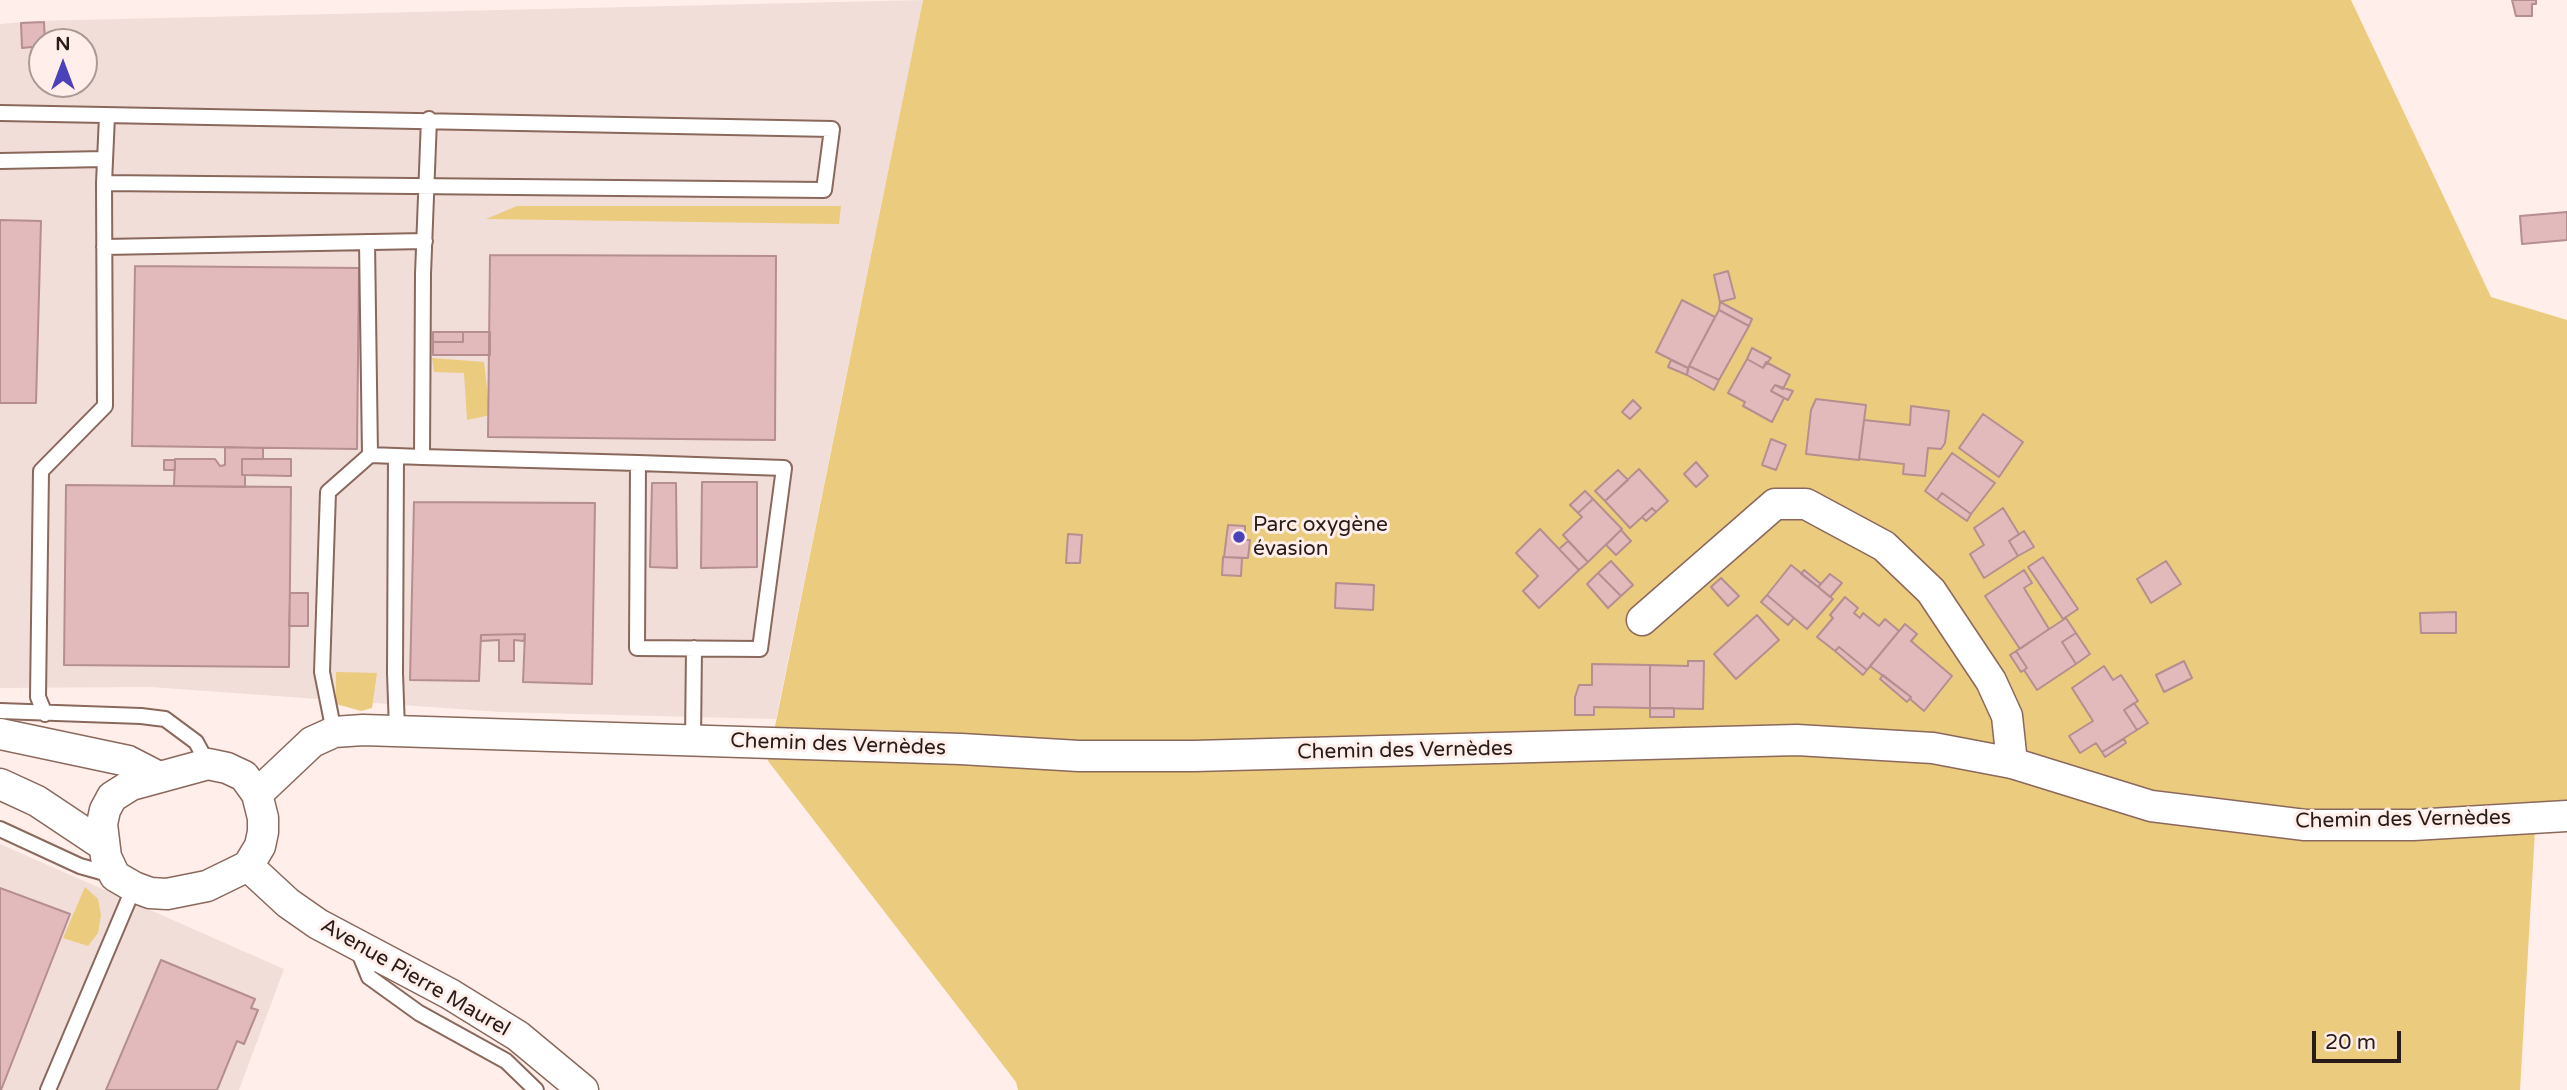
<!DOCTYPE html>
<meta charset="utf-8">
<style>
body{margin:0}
#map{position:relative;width:2567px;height:1090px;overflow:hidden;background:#ffeee9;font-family:"Varela Round",sans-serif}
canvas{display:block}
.north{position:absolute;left:28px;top:28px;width:70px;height:70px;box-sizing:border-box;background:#ffeee9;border:2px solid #a99a95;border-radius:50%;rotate:0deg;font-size:19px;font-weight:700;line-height:28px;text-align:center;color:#291b17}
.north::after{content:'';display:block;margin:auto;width:24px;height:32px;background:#4b42b9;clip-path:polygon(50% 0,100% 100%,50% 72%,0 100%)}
.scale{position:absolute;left:2312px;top:1031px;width:89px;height:32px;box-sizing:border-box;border:4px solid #291b17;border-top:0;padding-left:9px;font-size:21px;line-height:24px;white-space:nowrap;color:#291b17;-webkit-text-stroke:5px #ffeee9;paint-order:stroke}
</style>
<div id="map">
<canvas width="2567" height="1090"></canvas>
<div class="north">N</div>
<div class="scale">20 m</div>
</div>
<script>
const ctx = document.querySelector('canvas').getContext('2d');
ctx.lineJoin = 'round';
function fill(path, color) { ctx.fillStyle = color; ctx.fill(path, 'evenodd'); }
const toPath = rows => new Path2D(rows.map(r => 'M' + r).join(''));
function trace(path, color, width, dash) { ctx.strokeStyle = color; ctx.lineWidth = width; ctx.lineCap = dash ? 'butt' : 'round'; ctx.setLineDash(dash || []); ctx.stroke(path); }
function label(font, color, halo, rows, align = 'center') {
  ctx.font = font + ' "Varela Round",sans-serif'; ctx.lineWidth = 6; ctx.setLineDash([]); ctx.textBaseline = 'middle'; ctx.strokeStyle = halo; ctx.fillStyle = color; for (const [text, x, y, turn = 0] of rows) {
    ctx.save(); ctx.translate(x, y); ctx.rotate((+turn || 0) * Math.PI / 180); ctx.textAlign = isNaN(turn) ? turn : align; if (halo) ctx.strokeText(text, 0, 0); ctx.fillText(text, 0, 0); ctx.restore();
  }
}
const built = toPath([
 [923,0,776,719,500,712,150,687,0,688,0,24,35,21],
 [42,42,84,42,84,84,42,84],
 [0,844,284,969,239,1090,0,1090]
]);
const green = toPath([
 [923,0,2351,0,2491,297,2567,320,2567,811,2536,813,2520,1090,1018,1090,1016,1082,768,761],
 [517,206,841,206,839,224,486,219],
 [432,358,484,362,490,415,467,420,464,373,434,372],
 [336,672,377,673,372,708,361,711,336,704],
 [85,887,98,899,101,915,98,933,88,946,63,938]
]);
const building = toPath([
 [2512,0,2536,0,2536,4,2532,4,2532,16,2516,16,2512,0],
 [44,22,45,42,42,42,42,46,22,48,21,23,44,22],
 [2567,212,2567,240,2522,244,2520,216,2567,212],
 [0,220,41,221,36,403,0,403,0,220],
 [490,255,776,256,775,440,488,437,490,255],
 [135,266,359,268,357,449,132,446,135,266],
 [1728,271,1735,298,1720,302,1714,275,1728,271],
 [1682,300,1715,317,1688,368,1656,352,1682,300],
 [1720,302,1752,319,1749,326,1719,310,1720,302],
 [1719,310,1749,326,1719,380,1689,366,1719,310],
 [433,332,463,332,463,342,433,342,433,332],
 [463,332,490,332,490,355,433,355,433,342,463,342,463,332],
 [1752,348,1771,358,1763,368,1747,359,1752,348],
 [1747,359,1763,368,1766,362,1790,375,1783,389,1775,385,1771,391,1784,398,1772,422,1743,406,1745,402,1728,393,1747,359],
 [1671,360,1688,368,1687,375,1668,367,1671,360],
 [1689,366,1719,380,1714,390,1687,375,1689,366],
 [1775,385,1793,391,1788,400,1771,391,1775,385],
 [1816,399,1866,405,1859,460,1806,454,1811,410,1816,399],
 [1633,400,1641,408,1630,419,1622,412,1633,400],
 [1911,406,1949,411,1945,443,1941,449,1928,448,1925,476,1903,474,1904,464,1859,459,1864,420,1910,425,1911,406],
 [1983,414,2023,442,1999,477,1959,448,1983,414],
 [1771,439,1786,445,1776,470,1762,465,1771,439],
 [225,447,263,448,263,459,242,459,242,475,245,475,245,487,174,486,175,459,215,459,220,466,225,465,225,447],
 [1952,453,1995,483,1971,514,1942,493,1937,500,1925,491,1952,453],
 [242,459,291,459,291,476,242,475,242,459],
 [164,460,175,460,175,470,164,470,164,460],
 [1696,462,1708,476,1696,487,1684,474,1696,462],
 [1639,469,1668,501,1656,512,1652,508,1630,528,1605,501,1639,469],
 [1618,470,1628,480,1605,501,1595,491,1618,470],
 [702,482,757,482,757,567,701,568,702,482],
 [652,483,676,483,677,568,650,567,652,483],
 [66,485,291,487,289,667,64,665,66,485],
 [1585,491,1593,499,1578,513,1570,505,1585,491],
 [1942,493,1971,514,1967,521,1937,500,1942,493],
 [1593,499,1622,529,1588,562,1563,535,1582,517,1578,513,1593,499],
 [414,502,595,503,592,684,523,682,525,634,481,635,479,681,410,680,414,502],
 [1652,508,1656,512,1646,521,1642,517,1652,508],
 [2003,508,2019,534,2009,541,2018,556,1984,578,1970,554,1984,545,1974,528,2003,508],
 [1228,525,1245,526,1245,540,1250,540,1248,558,1224,557,1228,525],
 [1540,529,1579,570,1539,608,1523,591,1538,576,1516,553,1540,529],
 [1621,530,1631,541,1616,555,1606,545,1621,530],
 [2024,531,2034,547,2018,556,2009,541,2024,531],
 [1068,534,1082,535,1080,563,1066,563,1068,534],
 [1568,541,1588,562,1579,570,1559,549,1568,541],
 [1223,557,1242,558,1241,576,1222,575,1223,557],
 [2043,557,2078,609,2063,619,2028,567,2043,557],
 [1611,561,1633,585,1621,596,1598,573,1611,561],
 [2166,561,2181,584,2151,603,2137,579,2166,561],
 [1791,565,1833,599,1807,629,1767,595,1791,565],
 [1804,570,1821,584,1818,587,1801,574,1804,570],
 [2024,570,2032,583,2024,588,2049,629,2020,649,1985,596,2024,570],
 [1598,573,1621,596,1608,608,1587,584,1598,573],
 [1830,574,1842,583,1830,597,1818,587,1830,574],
 [1721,578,1739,596,1728,606,1711,587,1721,578],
 [1336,583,1374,585,1373,610,1335,608,1336,583],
 [290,593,308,593,308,626,289,626,290,593],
 [1767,595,1794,618,1788,625,1761,602,1767,595],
 [1845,597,1858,608,1854,613,1860,618,1863,613,1879,626,1885,619,1899,631,1867,670,1839,647,1835,651,1817,637,1833,618,1830,615,1845,597],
 [2456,612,2456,633,2421,633,2420,613,2456,612],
 [1757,615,1779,640,1736,679,1714,654,1757,615],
 [2066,618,2076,633,2062,642,2076,664,2037,690,2024,670,2027,668,2016,651,2066,618],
 [1905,624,1917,634,1911,641,1952,676,1924,711,1910,699,1911,697,1870,666,1905,624],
 [2076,633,2090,654,2076,664,2062,642,2076,633],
 [525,634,524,641,514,640,514,661,499,661,499,640,481,641,481,635,525,634],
 [1839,647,1867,670,1863,675,1835,651,1839,647],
 [2016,651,2027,668,2021,672,2010,655,2016,651],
 [1688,661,1704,661,1703,709,1650,708,1650,665,1688,666,1688,661],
 [2184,661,2192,678,2164,692,2156,675,2184,661],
 [1592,664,1650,665,1650,708,1594,707,1594,715,1575,715,1575,697,1579,685,1592,685,1592,664],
 [2104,666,2113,680,2121,675,2138,701,2124,710,2137,730,2102,752,2096,743,2080,753,2069,736,2093,721,2072,688,2104,666],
 [1883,675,1911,697,1907,702,1880,679,1883,675],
 [2134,703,2148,723,2137,730,2124,710,2134,703],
 [1650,708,1674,708,1674,717,1650,717,1650,708],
 [2124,739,2126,743,2105,757,2102,752,2124,739],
 [0,888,70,914,1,1090,0,1090,0,888],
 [161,960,255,999,251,1008,258,1010,244,1044,237,1041,217,1090,106,1090,161,960]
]);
const service = toPath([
 [0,113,832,129,824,190,104,183,107,116],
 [429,119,423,274,422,457,638,463,784,468,760,649,637,648,638,463],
 [0,161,105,159],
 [367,242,370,455,422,457],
 [104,247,425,241],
 [396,456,395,673,397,730],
 [0,711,141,716,165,719,196,742,208,764],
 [45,714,38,697,41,471,105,406,104,183],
 [334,732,322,672,328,492,370,455],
 [693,740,694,648],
 [0,829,80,866,112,875],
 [358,950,369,977,419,1013,506,1061,536,1090],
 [48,1090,134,887]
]);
const minor = toPath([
 [1642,620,1775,504,1806,504,1884,546,1931,591,1991,681,2007,716,2012,763],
 [0,734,128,761,159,777],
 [208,764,227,768,244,776,257,794,263,818,263,832,260,846,248,866,207,886,167,894,150,893,134,887,115,876,106,857,102,824,105,810,112,797,131,785,208,764],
 [0,784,37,801,103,845],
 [257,794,312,742,334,732,363,730,961,749,1079,756,1194,756,1797,740,1933,748,2012,763,2151,806,2305,825,2413,825,2567,816],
 [248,866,288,903,318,924,450,994,518,1036,583,1090]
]);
const markers = [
 [1239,537,7,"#4b42b9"]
];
const poiNames = [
 ["Parc oxygène",1253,525],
 ["évasion",1253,549]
];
const streetNames = [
 ["Chemin des Vernèdes",838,745,2],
 ["Chemin des Vernèdes",1405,751,-1],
 ["Chemin des Vernèdes",2403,820,-1],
 ["Avenue Pierre Maurel",415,978,30]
];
fill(built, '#f1ded8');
fill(green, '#ebcb7e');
fill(building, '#e3babb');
trace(building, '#b58e8f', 2);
trace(service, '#8a685c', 18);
trace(minor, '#8a685c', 33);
trace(service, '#fff', 14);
trace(minor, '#fff', 30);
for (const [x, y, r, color] of markers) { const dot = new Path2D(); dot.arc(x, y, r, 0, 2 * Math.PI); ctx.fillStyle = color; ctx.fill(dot); trace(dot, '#ffeee9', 2.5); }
label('21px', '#291b17', '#ffeee9', poiNames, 'left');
label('21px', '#291b17', '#ffeee9', streetNames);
</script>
